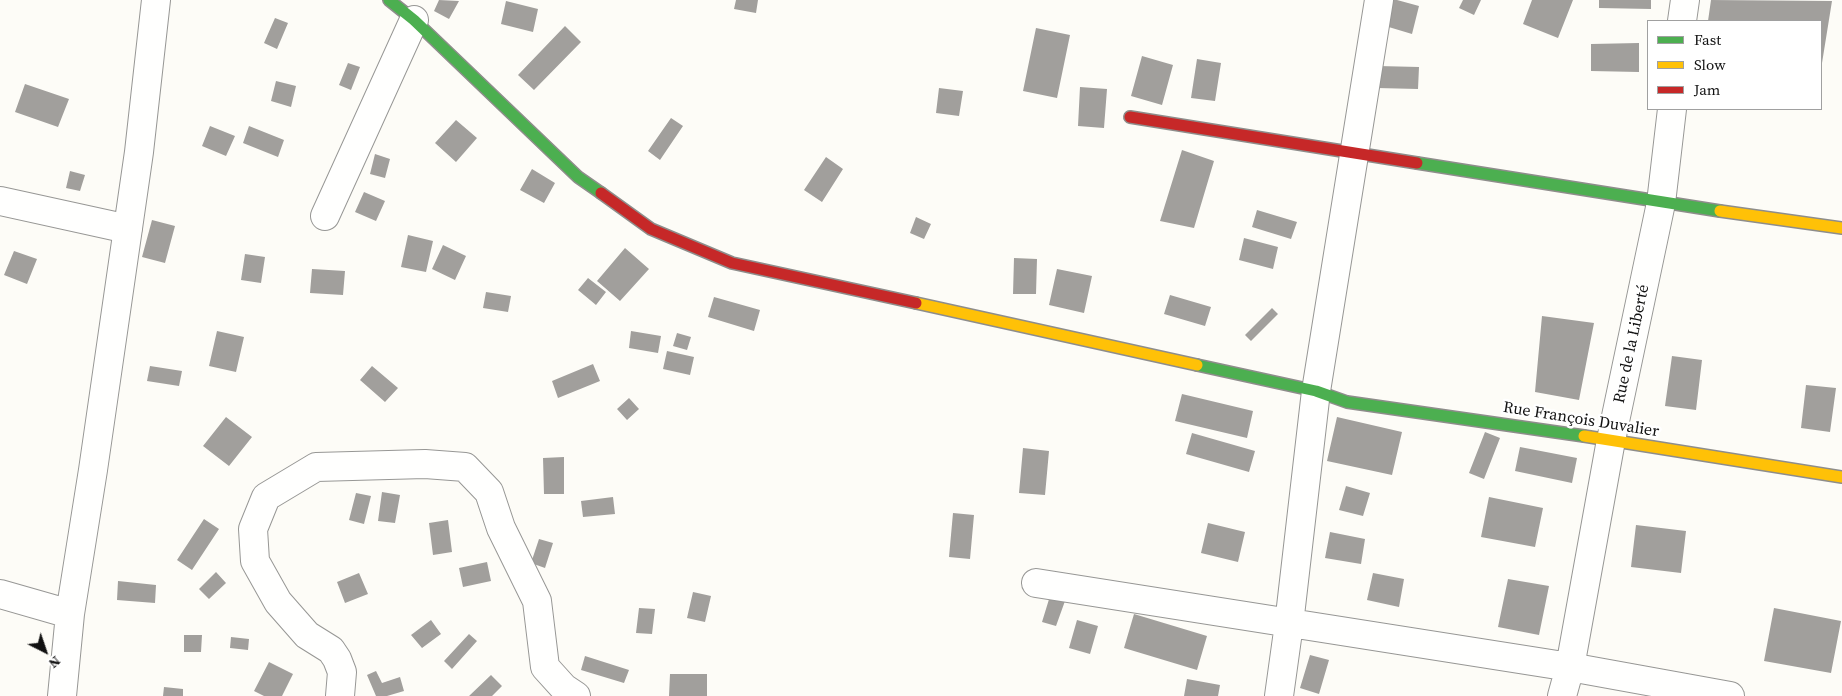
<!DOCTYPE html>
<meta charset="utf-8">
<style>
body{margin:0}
#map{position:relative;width:1842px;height:696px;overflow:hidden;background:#fdfcf7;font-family:"Source Serif 4",serif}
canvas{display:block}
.legend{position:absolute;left:1647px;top:20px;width:175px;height:90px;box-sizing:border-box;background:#fff;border:1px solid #a0a0a0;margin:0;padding:6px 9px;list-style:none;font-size:15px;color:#111}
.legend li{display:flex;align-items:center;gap:10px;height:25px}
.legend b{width:25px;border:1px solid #a0a0a0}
.north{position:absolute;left:20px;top:626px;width:50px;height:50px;-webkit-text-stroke:4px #fff;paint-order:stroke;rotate:139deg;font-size:14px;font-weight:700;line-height:20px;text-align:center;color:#111}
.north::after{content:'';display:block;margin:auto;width:18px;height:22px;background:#111;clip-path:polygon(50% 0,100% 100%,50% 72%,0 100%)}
</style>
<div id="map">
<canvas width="1842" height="696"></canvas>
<ul class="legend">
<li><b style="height:6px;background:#4caf50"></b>Fast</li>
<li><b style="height:6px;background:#ffc107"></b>Slow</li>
<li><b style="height:6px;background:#c62828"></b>Jam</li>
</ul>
<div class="north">N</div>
</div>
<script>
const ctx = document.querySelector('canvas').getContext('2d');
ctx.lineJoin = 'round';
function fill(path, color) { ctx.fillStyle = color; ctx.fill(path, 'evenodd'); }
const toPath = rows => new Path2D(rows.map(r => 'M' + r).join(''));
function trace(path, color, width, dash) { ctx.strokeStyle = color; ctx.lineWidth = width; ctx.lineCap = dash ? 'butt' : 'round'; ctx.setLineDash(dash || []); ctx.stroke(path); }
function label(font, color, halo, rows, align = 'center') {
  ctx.font = font + ' "Source Serif 4",serif'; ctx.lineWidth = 5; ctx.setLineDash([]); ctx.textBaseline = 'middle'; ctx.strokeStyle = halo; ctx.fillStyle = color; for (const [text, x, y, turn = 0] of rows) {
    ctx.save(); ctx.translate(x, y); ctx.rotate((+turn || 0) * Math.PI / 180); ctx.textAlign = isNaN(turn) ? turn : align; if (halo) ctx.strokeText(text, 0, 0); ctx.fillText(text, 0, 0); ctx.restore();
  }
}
const building = toPath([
 [439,0,459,1,449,19,434,11],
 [736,0,758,0,756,13,734,9],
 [1389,0,1397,0,1419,6,1412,34,1382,25],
 [1463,0,1481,0,1474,15,1459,8],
 [1532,0,1573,0,1558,38,1523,24],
 [1599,0,1651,0,1651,9,1599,8],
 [1711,0,1832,1,1822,63,1821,21,1708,21],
 [506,1,538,9,533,32,501,24],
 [275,18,288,23,277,49,264,43],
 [565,26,581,42,534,90,518,75],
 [1036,28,1070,35,1057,98,1023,91],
 [1639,43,1639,72,1591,71,1591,44],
 [1142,56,1173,65,1162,105,1131,96],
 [1197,59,1221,63,1215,101,1191,98],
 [348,63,360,67,351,90,339,85],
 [1378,66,1419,67,1418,89,1377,88],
 [276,81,296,86,291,107,271,101],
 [25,84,69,99,58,127,15,112],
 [1080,87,1107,89,1104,128,1078,126],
 [939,88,963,91,959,116,936,113],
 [671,118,683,126,660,160,648,151],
 [456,120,477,138,456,162,435,143],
 [210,126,235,136,226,156,202,146],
 [249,126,284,140,278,157,243,143],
 [1182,150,1214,161,1194,228,1160,221],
 [375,154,390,159,385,178,370,174],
 [826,157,843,169,822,202,804,190],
 [532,169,555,183,544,203,520,190],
 [70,171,85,175,80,191,66,188],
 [364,192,385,201,376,221,355,212],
 [1257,210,1297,222,1291,239,1252,227],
 [916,217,931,224,924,239,910,233],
 [152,220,175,226,165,263,142,257],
 [408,235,433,241,426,272,401,267],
 [1244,238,1278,247,1273,269,1239,260],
 [443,245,466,256,455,280,432,269],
 [625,248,649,269,620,301,597,281],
 [14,251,37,259,27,284,4,275],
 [245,254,265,257,261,283,241,280],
 [1014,258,1037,259,1036,294,1013,294],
 [312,269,345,271,343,295,310,293],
 [1057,269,1092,276,1084,313,1049,305],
 [588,278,606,292,596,305,578,290],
 [486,292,511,296,508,312,483,308],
 [1170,295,1211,307,1205,326,1164,314],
 [714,297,760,310,754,331,708,317],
 [1272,308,1278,314,1251,341,1245,335],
 [1542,316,1594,323,1579,400,1535,392],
 [217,331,244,337,236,372,209,366],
 [631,331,661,336,658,353,629,348],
 [677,333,691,337,687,350,673,346],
 [667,351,694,357,690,375,663,369],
 [1672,356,1702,360,1696,410,1665,406],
 [593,364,600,381,558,398,552,381],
 [150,366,182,371,179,386,147,381],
 [372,366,398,388,385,402,360,380],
 [1806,385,1836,388,1830,432,1801,428],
 [1182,394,1253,411,1247,438,1175,421],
 [629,398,639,409,627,420,617,409],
 [226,417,252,437,229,466,203,446],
 [1337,417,1402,432,1392,475,1327,461],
 [1485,432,1500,438,1484,479,1469,473],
 [1192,433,1255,451,1249,472,1186,454],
 [1520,447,1577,458,1572,483,1515,471],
 [1023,448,1049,451,1045,495,1019,493],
 [564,457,564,494,544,494,543,458],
 [1346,486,1370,493,1363,516,1339,510],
 [382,492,400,495,395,523,378,521],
 [356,493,371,496,364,524,349,520],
 [613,497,615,514,583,517,581,501],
 [1489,497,1543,508,1535,547,1481,537],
 [953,513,974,515,970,559,949,557],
 [204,519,219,529,192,570,177,560],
 [448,520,452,552,433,555,429,523],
 [1208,523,1245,532,1238,562,1201,553],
 [1636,525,1686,531,1681,573,1631,567],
 [1330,532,1365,539,1361,564,1325,558],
 [539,539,553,543,545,568,531,563],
 [487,562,491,581,463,587,459,568],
 [216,572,226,583,209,599,199,589],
 [359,573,368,594,345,603,337,582],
 [1373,573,1404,579,1399,607,1367,600],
 [1508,579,1549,586,1539,635,1498,627],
 [118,581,156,585,155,603,117,600],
 [693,592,711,596,705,622,687,618],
 [1050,596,1065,601,1056,626,1042,622],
 [639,608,655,609,652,634,636,633],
 [1774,608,1841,621,1831,673,1764,661],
 [1134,614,1207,636,1197,670,1124,648],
 [431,620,441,634,422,648,411,635],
 [1077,620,1098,626,1090,654,1069,648],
 [469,634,477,641,452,669,444,661],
 [184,635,202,635,201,652,184,652],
 [231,637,249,639,248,650,230,648],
 [1310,655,1329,660,1319,694,1300,688],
 [585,656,629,670,624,683,581,670],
 [269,662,293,674,282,696,264,696,254,691],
 [376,671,382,683,400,677,404,691,387,696,376,696,367,675],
 [670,674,707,674,707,696,669,696],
 [491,675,502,686,492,696,469,696],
 [1187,679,1220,685,1218,696,1184,696],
 [164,687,183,689,183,696,163,696]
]);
const street = toPath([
 [1682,21,1685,0],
 [0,201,128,229],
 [325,216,414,20],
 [1036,583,1570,667,1730,696],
 [0,594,70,614],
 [62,696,70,614,93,470,139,152,156,0],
 [340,696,342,672,337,659,331,650,307,635,278,602,255,561,253,529,266,497,316,467,425,464,465,467,489,492,501,528,537,601,545,667,564,688,576,696],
 [1279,696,1289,624,1316,391,1379,0],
 [1562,696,1570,667,1611,440,1661,203,1672,109]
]);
const fast = toPath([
 [389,0,414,20,578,177,601,193],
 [1417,163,1720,211],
 [1197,365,1316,391,1347,402,1584,436]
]);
const slow = toPath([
 [1720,211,1842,228],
 [916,303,1197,365],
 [1584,436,1842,477]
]);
const jam = toPath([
 [1130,117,1417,163],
 [601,193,651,229,732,263,916,303]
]);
const streetNames = [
 ["Rue de la Liberté",1632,344,-78],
 ["Rue François Duvalier",1581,420,9]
];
fill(building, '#a19f9c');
trace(street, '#979795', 30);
trace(fast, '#8e8d8b', 14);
trace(slow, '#8e8d8b', 14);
trace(jam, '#8e8d8b', 14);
trace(street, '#fffffe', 28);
trace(fast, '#4caf50', 11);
trace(slow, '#ffc107', 11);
trace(jam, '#c62828', 11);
label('16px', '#111', '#fff', streetNames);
</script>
